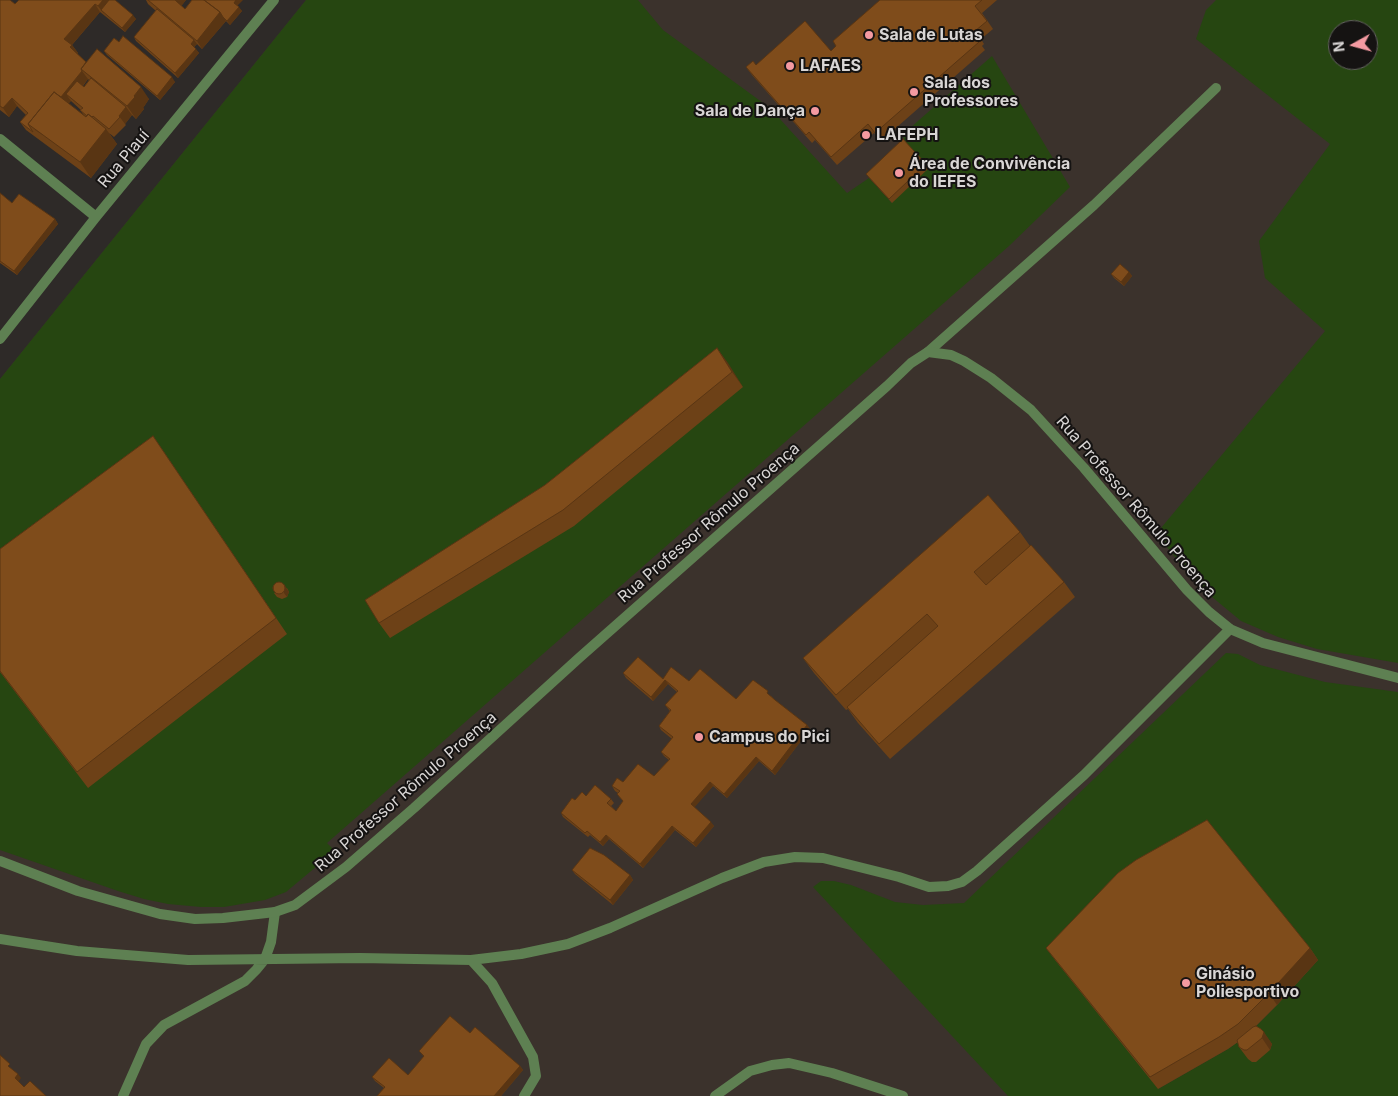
<!DOCTYPE html>
<meta charset="utf-8">
<style>
body{margin:0}
#map{position:relative;width:1398px;height:1096px;overflow:hidden;background:#2e2a28;font-family:Inter,sans-serif}
canvas{display:block}
.north{position:absolute;left:1328px;top:20px;width:50px;height:50px;box-sizing:border-box;background:#151312;border:1px solid #636160;border-radius:50%;rotate:263deg;font-size:14px;font-weight:700;line-height:20px;text-align:center;color:#d9d6d5}
.north::after{content:'';display:block;margin:auto;width:18px;height:22px;background:#f49aa1;clip-path:polygon(50% 0,100% 100%,50% 72%,0 100%)}
</style>
<div id="map">
<canvas width="1398" height="1096"></canvas>
<div class="north">N</div>
</div>
<script>
const ctx = document.querySelector('canvas').getContext('2d');
ctx.lineJoin = 'round';
function fill(path, color) { ctx.fillStyle = color; ctx.fill(path, 'evenodd'); }
const toPath = rows => new Path2D(rows.map(r => 'M' + r).join(''));
function trace(path, color, width, dash) { ctx.strokeStyle = color; ctx.lineWidth = width; ctx.lineCap = dash ? 'butt' : 'round'; ctx.setLineDash(dash || []); ctx.stroke(path); }
function label(font, color, halo, rows, align = 'center') {
  ctx.font = font + ' Inter,sans-serif'; ctx.lineWidth = 4; ctx.setLineDash([]); ctx.textBaseline = 'middle'; ctx.strokeStyle = halo; ctx.fillStyle = color; for (const [text, x, y, turn = 0] of rows) {
    ctx.save(); ctx.translate(x, y); ctx.rotate((+turn || 0) * Math.PI / 180); ctx.textAlign = isNaN(turn) ? turn : align; if (halo) ctx.strokeText(text, 0, 0); ctx.fillText(text, 0, 0); ctx.restore();
  }
}
const built = toPath([
 [306,0,1398,0,1398,1096,0,1096,0,379],
 [1338,30,1368,30,1368,60,1338,60]
]);
const green = toPath([
 [306,0,638,0,663,30,770,108,847,193,869,178,892,203,906,143,902,135,992,56,1070,187,1009,246,327,843,335,851,286,892,265,900,224,907,201,907,168,904,144,899,118,891,0,850,0,379],
 [1216,0,1398,0,1398,663,1317,649,1278,637,1241,621,1200,587,1156,534,1325,331,1265,278,1259,241,1330,144,1196,39,1206,10],
 [1338,30,1368,30,1368,60,1338,60],
 [1226,653,1238,654,1260,665,1325,682,1398,692,1398,1096,1008,1096,813,887,821,881,834,881,851,885,895,902,923,905,964,903],
 [1318,960,1277,1005,1246,1036,1228,1049,1158,1089]
]);
const service = toPath([
 [928,352,1094,205,1216,88],
 [0,939,77,951,188,960,360,958,471,960,521,954,568,944,610,928,722,878,764,862,795,857,823,858,899,877,929,887,948,886,962,882,977,871,1084,775,1230,629],
 [471,960,492,983,533,1057,536,1076,524,1096],
 [123,1096,146,1044,164,1025,245,981,256,970,265,959,271,942,275,912],
 [715,1096,750,1071,772,1065,789,1063,832,1073,903,1096]
]);
const minor = toPath([
 [0,139,96,217],
 [0,339,96,217,274,0],
 [0,861,78,891,160,914,195,919,223,918,275,912,295,905,346,867,414,808,579,658,887,386,911,363,928,352,951,355,964,361,991,378,1031,410,1084,468,1187,590,1209,612,1230,629,1263,643,1398,678]
]);
const wall = toPath([
 [0,0,15,4,19,0,115,0,136,19,125,32,100,12,72,45,78,53,77,54,86,62,149,99,143,108,144,109,136,119,132,115,125,124,126,125,114,137,109,133,117,144,91,178,26,130,20,122,26,115,17,106,9,117,0,110],
 [88,79,89,80,84,87,83,86],
 [71,101,81,110,80,110,85,117,68,103],
 [146,0,186,0,181,6,185,9,237,6,242,11,230,25,226,21,202,49,197,44,194,47,199,53,178,78,136,41,134,37,156,11,148,4],
 [880,0,997,0,982,13,993,29,981,39,984,44,982,46,985,50,881,141,874,133,837,165,815,140,812,143,752,75,746,67,831,51,836,46,833,41],
 [119,42,175,82,160,100,107,55,104,51],
 [926,164,929,168,892,203,866,174],
 [0,193,12,203,55,219,58,224,17,275,0,263],
 [1129,272,1132,276,1124,286,1114,278,1111,274],
 [717,348,743,387,574,526,390,638,379,623,545,485],
 [153,436,287,634,88,788,0,672,0,549],
 [1020,532,1030,546,1064,582,1075,597,890,759,858,723,848,709,846,710,814,673,803,658],
 [287,588,289,592,287,597,282,599,277,597,274,593],
 [623,673,689,681,736,699,771,696,775,700,807,725,810,729,775,775,759,761,727,798,713,786,694,807,714,826,696,847,675,830,643,868,609,839,603,846,590,835,588,837,563,817,561,813,575,800,586,796,611,799,614,803,611,806,616,811,623,801,617,794,618,793,615,791,612,786,623,782,654,776,669,760,664,756,661,752,672,739,661,730,659,726,670,711,665,705,677,692,668,684,653,701,626,678],
 [572,870,630,875,633,880,613,905,575,874],
 [1046,948,1310,948,1318,960,1277,1005,1256,1026,1261,1029,1272,1044,1270,1050,1256,1062,1252,1062,1248,1059,1239,1047,1238,1042,1228,1049,1158,1089,1055,960],
 [470,1033,520,1066,523,1070,501,1096,377,1096,384,1088,375,1081,372,1077,408,1075,424,1057,419,1051]
]);
const shadedWall = toPath([
 [103,0,115,0,104,13,101,10,98,6],
 [175,0,186,0,180,8],
 [236,0,243,0,236,7,234,3],
 [95,4,100,12,70,47,64,39],
 [239,7,242,11,230,25,227,21],
 [220,12,226,21,202,49,197,41],
 [133,15,136,19,125,32,122,28],
 [194,40,197,44,193,48,191,44],
 [72,45,78,53,76,55,70,47],
 [196,49,199,53,178,78,175,73],
 [82,71,88,79,72,99,66,94,71,101,43,135,35,130],
 [172,77,175,82,160,100,157,96],
 [141,87,149,99,143,108,144,109,136,119,127,106],
 [12,98,17,106,9,117,3,108],
 [126,107,132,115,125,124,119,116],
 [106,129,117,144,91,178,80,162],
 [55,219,58,224,17,275,14,271],
 [1129,272,1132,276,1124,286,1121,282],
 [717,348,728,363,743,387,732,372],
 [284,584,289,592,287,597,284,593],
 [665,680,668,684,653,701,651,697],
 [807,725,810,729,775,775,772,771],
 [756,757,759,761,727,798,724,794],
 [710,782,713,786,694,808,691,804],
 [711,822,714,826,696,847,693,843],
 [672,826,675,830,643,868,640,864],
 [606,835,609,839,603,846,600,842],
 [630,875,633,880,613,905,610,900],
 [1310,948,1318,960,1277,1005,1269,993],
 [1264,1032,1272,1044,1270,1050,1262,1038],
 [520,1066,523,1070,501,1096,494,1096],
 [18,1074,21,1078,18,1082,15,1078]
]);
const building = toPath([
 [0,0,10,0,15,4,19,0,103,0,98,6,95,4,64,39,72,45,70,47,86,62,81,69,82,71,61,97,54,92,28,124,33,132,20,122,28,113,12,98,3,108,0,106,0,0],
 [109,0,115,0,133,15,122,28,101,10,109,0],
 [148,0,175,0,185,9,192,0,204,0,220,12,197,41,148,0],
 [204,0,236,0,234,3,239,7,227,21,223,17,220,12,204,0],
 [880,0,982,0,975,6,987,21,975,31,979,36,976,38,979,42,875,133,868,124,831,157,809,132,806,135,746,67,753,61,756,65,805,21,831,51,836,46,833,41,880,0],
 [157,9,194,40,191,44,196,49,175,73,134,37,157,9],
 [123,36,172,77,157,96,104,51,114,38,119,42,123,36],
 [97,49,141,87,134,96,135,97,127,106,81,69,97,49],
 [91,78,126,107,119,116,120,117,109,129,93,116,92,117,88,114,87,116,80,110,83,108,66,94,77,81,84,87,91,78],
 [54,92,86,117,88,114,106,129,80,162,28,124,54,92],
 [903,139,926,164,889,199,866,174,903,139],
 [0,193,12,203,19,194,55,219,14,271,0,261,0,193],
 [1120,264,1129,272,1121,282,1111,274,1120,264],
 [717,348,732,372,563,510,379,623,365,600,545,485,717,348],
 [153,436,276,618,77,772,0,671,0,549,153,436],
 [988,495,1020,532,974,572,986,585,1031,545,1064,582,879,744,847,707,938,626,927,614,836,695,803,658,988,495],
 '273 588a6 6 0 1 1 12 0a6 6 0 1 1-12 0Z',
 [638,657,663,679,671,667,689,681,700,669,736,699,753,680,768,691,767,693,775,700,807,725,772,771,756,757,724,794,710,782,691,804,711,822,693,843,672,826,640,864,606,835,600,842,587,831,585,833,561,813,572,798,575,800,582,792,586,796,595,785,611,799,607,803,616,811,623,801,617,794,620,791,612,786,617,778,623,782,638,764,654,776,670,759,661,752,673,737,659,726,671,710,665,705,678,691,665,680,651,697,623,673,638,657],
 [1207,820,1310,948,1269,993,1238,1024,1219,1037,1150,1077,1046,948,1118,873,1136,860,1207,820],
 [590,848,604,855,630,875,610,900,572,870,590,848],
 [450,1016,470,1033,475,1027,520,1066,494,1096,377,1096,385,1087,372,1077,389,1058,408,1075,424,1056,419,1051,450,1016],
 [1256,1026,1261,1029,1264,1032,1262,1038,1247,1050,1244,1050,1239,1047,1237,1040,1253,1027,1256,1026],
 [0,1055,10,1064,8,1066,18,1074,15,1078,24,1087,30,1081,46,1096,0,1096,0,1055]
]);
const markers = [
 [869,35,5,"#f49aa1"],
 [790,66,5,"#f49aa1"],
 [914,92,5,"#f49aa1"],
 [815,111,5,"#f49aa1"],
 [866,135,5,"#f49aa1"],
 [899,173,5,"#f49aa1"],
 [699,737,5,"#f49aa1"],
 [1186,983,5,"#f49aa1"]
];
const poiNames = [
 ["Sala de Lutas",879,35],
 ["LAFAES",800,66],
 ["Sala dos",924,83],
 ["Professores",924,101],
 ["Sala de Dança",805,111,"right"],
 ["LAFEPH",876,135],
 ["Área de Convivência",909,164],
 ["do IEFES",909,182],
 ["Campus do Pici",709,737],
 ["Ginásio",1196,974],
 ["Poliesportivo",1196,992]
];
const streetNames = [
 ["Rua Piauí",124,159,-50],
 ["Rua Professor Rômulo Proença",1136,507,49],
 ["Rua Professor Rômulo Proença",709,523,-41],
 ["Rua Professor Rômulo Proença",406,792,-41]
];
fill(built, '#3b322c');
fill(green, '#264611');
trace(service, '#5e8052', 10);
trace(minor, '#5e8052', 10);
fill(wall, '#6d4117');
fill(shadedWall, '#593513');
fill(building, '#7f4c1b');
trace(building, '#593513', 1);
for (const [x, y, r, color] of markers) { const dot = new Path2D(); dot.arc(x, y, r, 0, 2 * Math.PI); ctx.fillStyle = color; ctx.fill(dot); trace(dot, '#151312', 2); }
label('bold 16px', '#d9d6d5', '#151312', poiNames, 'left');
label('16px', '#d9d6d5', '#151312', streetNames);
</script>
